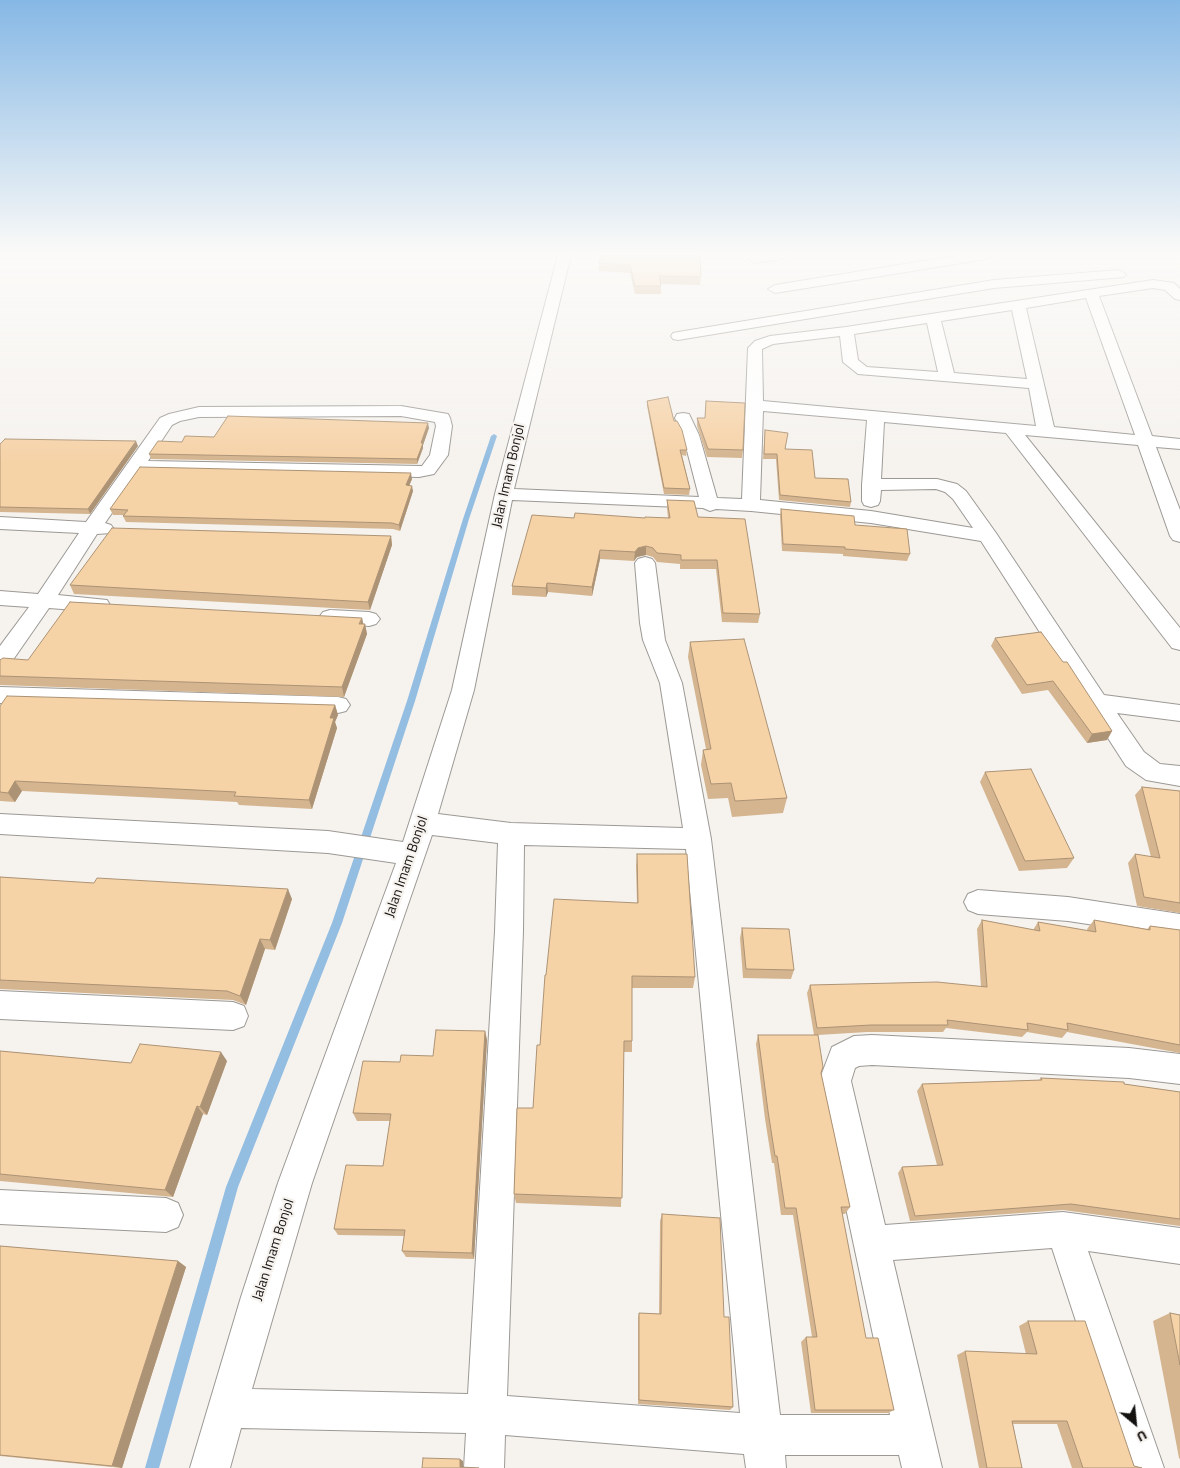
<!DOCTYPE html>
<style>
body{margin:0}
#map{position:relative;width:1180px;height:1468px;overflow:hidden;background:#f6f3ef;font-family:"Titillium Web",sans-serif}
canvas{display:block}
.north{position:absolute;left:1110px;top:1398px;width:50px;height:50px;-webkit-text-stroke:4px #f6f3ef;paint-order:stroke;rotate:152deg;font-size:14px;font-weight:700;line-height:20px;text-align:center;color:#131211}
.north::after{content:'';display:block;margin:auto;width:18px;height:22px;background:#131211;clip-path:polygon(50% 0,100% 100%,50% 72%,0 100%)}
</style>
<div id="map">
<canvas width="1180" height="1468"></canvas>
<div class="north">U</div>
</div>
<script>
const ctx = document.querySelector('canvas').getContext('2d');
ctx.lineJoin = 'round';
const toPath = rows => new Path2D(rows.map(r => 'M' + r).join(''));
function fill(path, color) { ctx.fillStyle = color; ctx.fill(path, 'evenodd'); }
function trace(path, color, width, dash) { ctx.strokeStyle = color; ctx.lineWidth = width; ctx.lineCap = dash ? 'butt' : 'round'; ctx.setLineDash(dash || []); ctx.stroke(path); }
function label(font, color, halo, rows, align = 'center') {
  ctx.font = font + ' "Titillium Web",sans-serif'; ctx.lineWidth = 4.5; ctx.setLineDash([]); ctx.textBaseline = 'middle'; ctx.strokeStyle = halo; ctx.fillStyle = color; for (const [text, x, y, turn = 0] of rows) {
    ctx.save(); ctx.translate(x, y); ctx.rotate((+turn || 0) * Math.PI / 180); ctx.textAlign = isNaN(turn) ? turn : align; if (halo) ctx.strokeText(text, 0, 0); ctx.fillText(text, 0, 0); ctx.restore();
  }
}
const stream = toPath([
 [494,434,497,436,469,519,415,701,342,923,238,1187,159,1468,145,1468,226,1187,332,923,407,701,463,519,491,436,494,434]
]);
const street = toPath([
 [558,255,571,255,514,489,699,497,683,435,675,418,677,414,683,413,689,414,699,435,717,498,742,499,748,348,755,341,770,336,846,327,1153,280,1174,283,1180,289,1180,300,1175,299,1165,290,1153,288,1099,296,1152,436,1180,439,1180,449,1156,447,1180,510,1180,542,1173,540,1170,536,1138,445,1025,435,1180,628,1180,650,1172,648,1006,433,884,422,881,479,937,479,957,484,966,491,996,533,1104,695,1180,705,1180,721,1117,713,1144,752,1160,764,1180,766,1180,786,1146,780,1126,766,981,541,871,523,751,511,716,509,710,511,703,508,512,500,474,690,438,814,511,823,683,828,660,683,643,640,640,623,635,563,638,559,645,557,652,559,655,563,665,640,682,683,711,839,780,1415,890,1415,819,1081,832,1047,854,1036,872,1035,1129,1048,1180,1054,1180,1084,1129,1078,872,1065,859,1066,855,1068,851,1081,885,1225,1063,1212,1180,1228,1180,1264,1088,1251,1164,1468,1124,1468,1052,1248,893,1260,942,1468,902,1468,899,1455,785,1455,786,1468,746,1468,744,1454,505,1435,504,1468,464,1468,466,1433,241,1428,230,1468,190,1468,241,1297,278,1183,396,863,328,853,0,834,0,814,328,831,403,842,452,690,495,494,558,255],
 [1086,298,1135,435,1054,427,1026,308,1086,298],
 [1012,310,1027,379,954,373,941,321,1012,310],
 [927,323,938,372,867,367,858,360,854,334,927,323],
 [840,336,843,362,858,374,1029,388,1036,426,763,401,762,349,773,344,840,336],
 [763,411,867,420,862,485,862,501,864,505,871,507,878,505,880,501,881,490,936,489,945,492,953,499,973,528,871,511,760,500,763,411],
 [432,835,498,843,495,931,468,1394,252,1389,312,1183,432,835],
 [524,845,686,849,740,1413,507,1396,523,931,524,845],
 [754,255,787,255,781,259,755,263,749,259,754,255],
 [960,255,993,255,987,259,775,293,768,289,775,285,960,255],
 [1119,270,1126,274,1124,277,994,288,678,340,673,339,671,336,673,333,678,332,994,280,1119,270],
 [401,406,442,413,448,414,450,418,452,426,448,455,434,474,419,477,141,471,105,523,111,525,114,529,111,533,97,534,58,595,107,600,110,605,107,610,100,612,49,608,8,667,0,670,0,646,29,607,0,605,0,591,38,594,79,533,0,529,0,517,86,522,160,418,169,414,199,407,401,406],
 [401,416,435,422,436,426,430,455,422,466,148,461,172,425,180,421,199,417,401,416],
 [330,610,369,612,376,614,380,619,376,624,369,626,323,622,319,617,323,612,330,610],
 [0,687,338,697,346,699,350,705,346,711,338,713,0,703,0,687],
 [978,890,1068,897,1180,914,1180,938,1068,921,978,914,968,910,964,902,968,894,978,890],
 [0,991,233,1002,244,1006,248,1016,244,1026,233,1030,0,1019,0,991],
 [0,1190,166,1198,178,1203,183,1215,178,1227,166,1232,0,1224,0,1190]
]);
const wall = toPath([
 [589,255,700,255,701,277,700,285,661,284,661,294,635,294,630,273,599,271,599,263,601,257],
 [647,401,674,421,687,450,686,456,682,455,690,489,689,495,664,494,647,406],
 [706,401,743,450,742,458,707,457,697,426,697,418,705,418],
 [429,428,423,445,423,448,417,464,151,459,149,454,182,442,214,437],
 [765,430,815,478,851,502,850,507,779,500,776,459,763,459],
 [0,444,138,446,90,514,0,512],
 [412,479,409,485,413,491,400,531,393,529,126,522,123,516,124,515,113,515,110,509],
 [667,500,698,517,760,614,758,623,722,622,716,569,680,569,680,564,657,562,653,557,646,555,637,557,634,561,600,559,592,596,548,592,546,597,512,595,512,586,574,518,668,518,667,508],
 [781,509,855,525,910,554,907,561,843,556,843,554,782,551,780,516],
 [391,536,392,545,370,610,74,594,70,585],
 [362,618,363,624,365,624,367,634,344,697,0,685,0,660,28,660],
 [1041,632,1112,731,1107,740,1087,743,1048,690,1022,694,991,646,995,638],
 [690,642,787,798,783,813,732,817,728,798,708,799,701,765,703,750,706,749,688,657],
 [335,705,338,715,335,722,337,728,312,809,239,805,237,802,22,791,15,802,0,801,0,706],
 [985,772,1074,858,1067,868,1019,871,980,782],
 [1142,787,1180,791,1180,913,1137,906,1128,863,1135,854,1151,857,1135,795],
 [637,854,695,977,693,988,632,988,632,1052,624,1052,621,1207,516,1203,514,1194,533,1108,540,1045,546,975,637,903,636,866],
 [0,877,292,899,275,950,265,949,246,1005,233,1000,0,989],
 [982,920,1033,930,1038,922,1088,931,1087,929,1094,920,1147,929,1150,926,1180,930,1180,1053,1067,1032,1062,1038,1027,1032,1022,1037,946,1028,943,1032,867,1032,818,1035,821,1073,850,1207,845,1214,842,1214,866,1338,894,1410,888,1413,811,1413,801,1342,806,1337,812,1337,793,1215,781,1215,774,1163,772,1163,765,1119,756,1044,758,1035,814,1035,807,993,810,985,981,987,977,929],
 [742,928,794,970,791,979,743,978,740,938],
 [485,1031,487,1040,474,1259,406,1257,402,1251,404,1236,338,1235,334,1229,383,1166,390,1121,357,1121,353,1113,400,1062,433,1056],
 [0,1051,131,1063,227,1061,207,1115,203,1114,173,1197,0,1181],
 [1041,1078,1124,1084,1180,1092,1180,1226,1063,1210,910,1221,898,1173,902,1167,937,1165,917,1091,922,1084,1039,1080],
 [662,1214,724,1317,733,1407,730,1410,638,1404,638,1318,639,1313,659,1314,660,1221],
 [0,1246,178,1261,186,1267,122,1468,0,1456],
 [1170,1313,1180,1315,1180,1459,1179,1458,1153,1321],
 [1028,1321,1134,1466,1142,1468,1072,1468,1057,1424,1013,1424,1022,1468,979,1468,957,1355,965,1351,1026,1354,1019,1326]
]);
const shadedWall = toPath([
 [428,423,429,428,423,445,423,448,417,464,417,459,421,443],
 [136,441,138,446,90,514,88,509],
 [411,473,412,479,407,491,406,485],
 [412,486,413,491,400,531,399,525],
 [391,536,392,545,370,610,368,602],
 [646,546,646,555,637,557,634,561,635,552,638,548],
 [600,550,600,559,592,596,592,587],
 [547,583,548,592,546,597,546,588],
 [362,618,364,627,365,624,367,634,344,697,342,687],
 [335,705,338,715,335,722,337,728,312,809,309,800,330,718],
 [1112,731,1107,740,1087,743,1092,734],
 [15,781,22,791,15,802,8,793],
 [288,889,292,899,275,950,270,940],
 [260,939,265,949,246,1005,240,996],
 [485,1031,487,1040,474,1259,472,1253],
 [221,1052,227,1061,207,1115,200,1107],
 [197,1106,203,1114,173,1197,165,1190],
 [178,1261,186,1267,122,1468,112,1466],
 [460,1459,463,1461,463,1468,460,1467]
]);
const building = toPath([
 [601,255,700,255,701,277,659,276,661,286,635,286,630,265,599,263,601,255],
 [668,397,674,421,677,421,682,430,687,450,680,450,690,489,664,488,647,401,668,397],
 [706,401,745,403,743,450,708,449,697,418,705,418,706,401],
 [228,416,428,423,421,443,423,443,417,459,149,454,158,441,182,442,185,436,214,437,228,416],
 [765,430,788,433,785,449,812,450,815,478,848,479,851,502,780,495,777,454,764,454,765,430],
 [5,439,136,441,88,509,0,507,0,444,5,439],
 [140,467,411,473,406,485,412,486,399,525,392,523,123,516,128,510,110,509,140,467],
 [667,500,694,501,698,517,745,519,760,614,723,613,717,560,681,560,681,555,657,553,653,548,646,546,638,548,635,552,600,550,592,587,547,583,546,588,512,586,532,515,574,518,575,513,645,518,645,517,670,518,667,500],
 [781,509,854,516,855,525,907,529,910,554,845,549,845,547,783,544,781,509],
 [112,528,391,536,368,602,70,585,112,528],
 [70,602,362,618,359,624,365,624,342,687,0,676,0,660,3,658,28,660,70,602],
 [1041,632,1063,662,1067,662,1112,731,1092,734,1053,681,1027,685,995,638,1041,632],
 [744,639,787,798,735,801,731,783,711,784,703,750,711,749,690,642,744,639],
 [7,696,335,705,330,718,334,718,309,800,234,796,236,792,15,781,8,793,0,792,0,706,7,696],
 [1031,769,1074,858,1025,861,985,772,1031,769],
 [1142,787,1180,791,1180,903,1144,897,1135,854,1160,858,1142,787],
 [637,854,687,854,695,977,632,976,632,1041,624,1041,622,1198,514,1194,517,1108,533,1108,537,1045,540,1045,545,975,546,975,554,899,638,903,637,854],
 [0,877,94,883,97,878,288,889,270,940,260,939,240,996,227,991,0,980,0,877],
 [982,920,1040,931,1038,922,1096,932,1094,920,1150,930,1150,926,1180,930,1180,1045,1067,1023,1068,1030,1027,1023,1028,1030,947,1020,948,1025,871,1025,817,1028,810,985,937,982,987,987,982,920],
 [742,928,789,929,794,970,746,969,742,928],
 [436,1030,485,1031,472,1253,402,1251,405,1230,334,1229,346,1165,383,1166,391,1114,353,1113,363,1061,400,1062,401,1055,433,1056,436,1030],
 [758,1035,818,1035,823,1067,821,1073,850,1207,841,1207,866,1338,878,1338,894,1410,815,1410,806,1337,817,1337,796,1208,785,1208,777,1156,775,1156,768,1111,758,1035],
 [140,1044,221,1052,200,1107,197,1106,165,1190,0,1174,0,1051,131,1063,140,1044],
 [1041,1078,1124,1082,1124,1084,1180,1092,1180,1219,1071,1204,915,1216,902,1167,943,1165,922,1084,1042,1080,1041,1078],
 [662,1214,720,1218,724,1317,729,1317,733,1407,639,1400,639,1313,661,1314,662,1214],
 [0,1246,178,1261,112,1466,0,1455,0,1246],
 [1170,1313,1180,1315,1180,1365,1170,1313],
 [1028,1321,1085,1321,1134,1466,1142,1468,1083,1468,1067,1421,1012,1421,1022,1468,987,1468,965,1351,1037,1354,1028,1321],
 [423,1458,460,1459,460,1467,479,1468,422,1468,423,1458]
]);
const streetNames = [
 ["Jalan Imam Bonjol",509,476,-77],
 ["Jalan Imam Bonjol",407,867,-71],
 ["Jalan Imam Bonjol",274,1250,-72]
];
fill(stream, '#93bde1');
trace(street, '#9c9995', 2);
fill(street, '#fff');
fill(wall, '#d4b590');
fill(shadedWall, '#ac9375');
fill(building, '#f6d2a7');
trace(building, '#ac9375', 1);
const sky = ctx.createLinearGradient(0, 0, 0, 461);
sky.addColorStop(0, '#86b8e5');
sky.addColorStop(0.55, '#fbfaf8');
sky.addColorStop(1, '#fbfaf800');
ctx.fillStyle = sky;
ctx.fillRect(0, 0, 1180, 461);
label('14px', '#131211', '#f6f3ef', streetNames);
</script>
